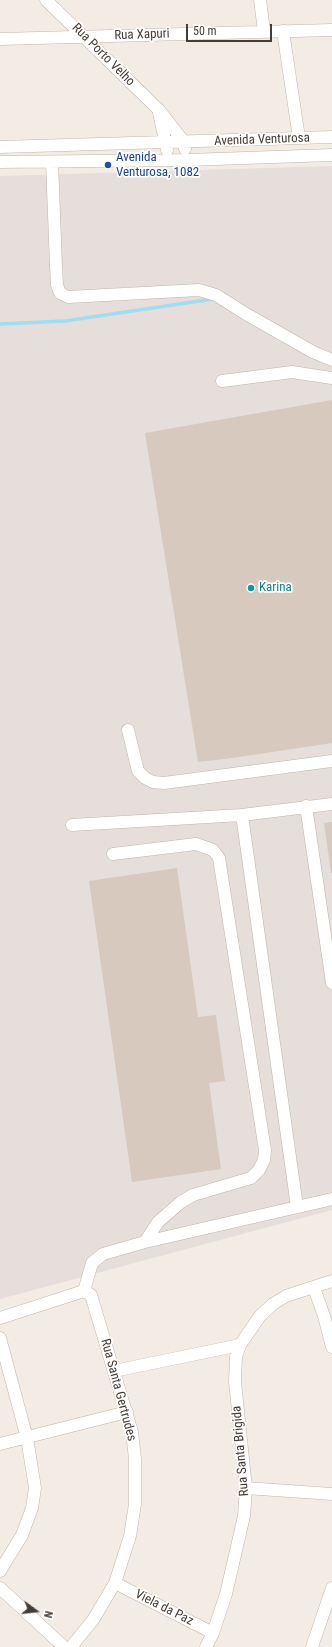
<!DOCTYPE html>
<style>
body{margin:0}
#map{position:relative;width:332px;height:1647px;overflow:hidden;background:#f3ece5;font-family:"Roboto Condensed",sans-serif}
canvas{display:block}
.north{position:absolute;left:16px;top:1591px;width:40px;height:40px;-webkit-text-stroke:3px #fff;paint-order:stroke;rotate:105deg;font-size:11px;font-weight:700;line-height:16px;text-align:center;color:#453c35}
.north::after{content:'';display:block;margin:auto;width:14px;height:18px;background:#453c35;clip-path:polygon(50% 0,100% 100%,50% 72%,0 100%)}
.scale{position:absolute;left:186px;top:24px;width:86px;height:18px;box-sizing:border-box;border:2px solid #453c35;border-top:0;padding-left:5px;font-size:12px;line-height:14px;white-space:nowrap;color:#453c35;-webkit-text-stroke:3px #fff;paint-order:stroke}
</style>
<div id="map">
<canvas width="332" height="1647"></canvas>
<div class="north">N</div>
<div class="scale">50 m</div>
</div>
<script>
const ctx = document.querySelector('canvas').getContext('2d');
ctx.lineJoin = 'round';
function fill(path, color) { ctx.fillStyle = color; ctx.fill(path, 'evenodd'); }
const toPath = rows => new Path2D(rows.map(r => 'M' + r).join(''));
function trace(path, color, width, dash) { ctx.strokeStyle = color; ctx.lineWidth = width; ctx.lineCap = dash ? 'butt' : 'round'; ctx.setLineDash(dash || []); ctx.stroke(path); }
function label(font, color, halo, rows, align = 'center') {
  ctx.font = font + ' "Roboto Condensed",sans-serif'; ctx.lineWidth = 3.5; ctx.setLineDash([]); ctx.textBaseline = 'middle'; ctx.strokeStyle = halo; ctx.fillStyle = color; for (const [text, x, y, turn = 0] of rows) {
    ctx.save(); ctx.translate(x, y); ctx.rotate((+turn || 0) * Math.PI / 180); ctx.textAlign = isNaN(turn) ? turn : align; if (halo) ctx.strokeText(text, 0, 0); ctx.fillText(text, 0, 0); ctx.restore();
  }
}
const industrial = toPath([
 [332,166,332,1210,0,1299,0,176]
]);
const stream = toPath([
 [0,324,65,321,213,299]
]);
const building = toPath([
 [332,400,332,743,232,758,198,762,145,433],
 [332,822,332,873,331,873,324,823],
 [177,868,198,1017,216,1015,225,1081,209,1083,221,1169,132,1182,89,881]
]);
const minor = toPath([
 [46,0,159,110,184,142,185,149],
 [260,0,264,31],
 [283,31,299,138],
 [0,39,332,30],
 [159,113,167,150],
 [0,147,332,137],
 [0,162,187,160,332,155],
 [52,162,56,266,57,285,60,293,68,297,199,290,216,295,246,314,313,352,332,360],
 [222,381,292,372,332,378],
 [128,730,138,771,145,778,153,782,164,783,332,761],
 [306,806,332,983],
 [242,815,297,1207],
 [72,825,242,815,332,804],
 [113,854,196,844,213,850,219,858,265,1150,264,1160,259,1170,251,1178,193,1195,181,1202,158,1222,145,1242],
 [314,1288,324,1316,332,1347],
 [84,1291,92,1263,103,1254,145,1242,332,1199],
 [0,1318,84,1291],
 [0,1338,27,1438,35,1488,32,1508,22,1535,0,1571],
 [114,1371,240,1345],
 [0,1444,127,1412],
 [246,1488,332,1494],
 [115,1583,213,1633],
 [0,1588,64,1647],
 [71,1647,93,1620,115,1583,130,1536,135,1504,135,1459,132,1432,91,1295,84,1291],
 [206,1647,213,1633,226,1594,244,1516,246,1488,235,1382,236,1357,240,1345,260,1316,273,1304,286,1296,332,1281],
 [312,1647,332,1588]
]);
const markers = [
 [108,165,4,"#1a4fb4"],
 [251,588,4,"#0f9aa8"]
];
const streetNames = [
 ["Rua Xapuri",142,35,-2],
 ["Rua Porto Velho",103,55,45],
 ["Avenida Venturosa",262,140,-2],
 ["Rua Santa Gertrudes",118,1390,75],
 ["Rua Santa Brigida",241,1451,-95],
 ["Viela da Paz",164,1608,27]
];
const transitNames = [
 ["Avenida",116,158],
 ["Venturosa, 1082",116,173]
];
const cultureNames = [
 ["Karina",259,588]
];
fill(industrial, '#e5deda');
trace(stream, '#a0ddf0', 3.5);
fill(building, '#d7c9bd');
trace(minor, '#c1b5ab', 13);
trace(minor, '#fff', 12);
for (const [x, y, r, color] of markers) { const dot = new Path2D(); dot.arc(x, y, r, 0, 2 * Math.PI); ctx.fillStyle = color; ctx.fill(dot); trace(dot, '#fff', 1.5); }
label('13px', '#453c35', '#fff', streetNames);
label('13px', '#164399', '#fff', transitNames, 'left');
label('13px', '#0d838f', '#fff', cultureNames, 'left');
</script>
